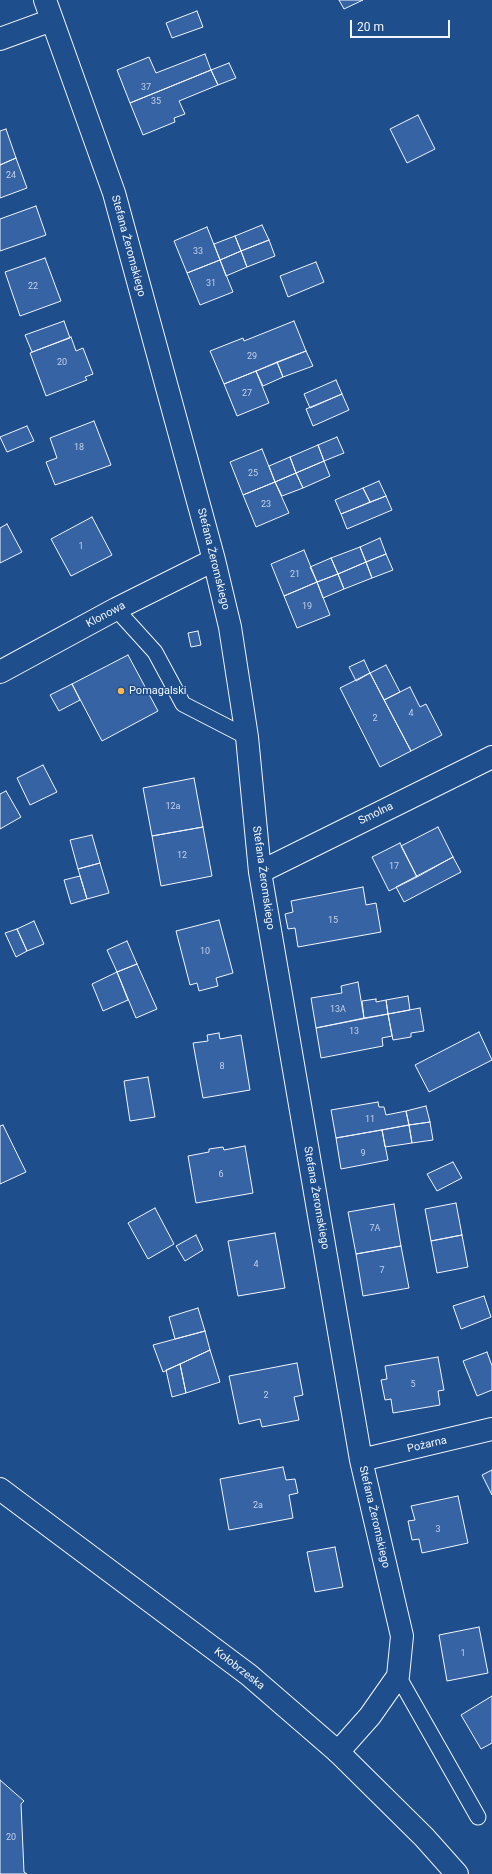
<!DOCTYPE html>
<meta charset="utf-8">
<style>
body{margin:0}
#map{position:relative;width:492px;height:1874px;overflow:hidden;background:#1f4e8c;font-family:Roboto,sans-serif}
canvas{display:block}
.scale{position:absolute;left:350px;top:20px;width:100px;height:18px;box-sizing:border-box;border:2px solid #f2f6ff;border-top:0;padding-left:5px;font-size:12px;line-height:14px;white-space:nowrap;color:#f2f6ff;-webkit-text-stroke:3px #1f4e8c;paint-order:stroke}
</style>
<div id="map">
<canvas width="492" height="1874"></canvas>
<div class="scale">20 m</div>
</div>
<script>
const ctx = document.querySelector('canvas').getContext('2d');
ctx.lineJoin = 'round';
function fill(path, color) { ctx.fillStyle = color; ctx.fill(path, 'evenodd'); }
const toPath = rows => new Path2D(rows.map(r => 'M' + r).join(''));
function trace(path, color, width, dash) { ctx.strokeStyle = color; ctx.lineWidth = width; ctx.lineCap = dash ? 'butt' : 'round'; ctx.setLineDash(dash || []); ctx.stroke(path); }
function label(font, color, halo, rows, align = 'center') {
  ctx.font = font + ' Roboto,sans-serif'; ctx.lineWidth = 3; ctx.setLineDash([]); ctx.textBaseline = 'middle'; ctx.strokeStyle = halo; ctx.fillStyle = color; for (const [text, x, y, turn = 0] of rows) {
    ctx.save(); ctx.translate(x, y); ctx.rotate((+turn || 0) * Math.PI / 180); ctx.textAlign = isNaN(turn) ? turn : align; if (halo) ctx.strokeText(text, 0, 0); ctx.fillText(text, 0, 0); ctx.restore();
  }
}
const building = toPath([
 [339,0,363,0,344,9,339,0],
 [197,11,203,27,172,38,166,23,197,11],
 [205,54,211,70,130,103,117,70,149,57,156,73,205,54],
 [229,63,236,78,218,85,211,70,229,63],
 [211,70,218,85,179,101,185,114,174,118,175,122,143,135,130,103,211,70],
 [418,115,435,149,407,163,390,129,418,115],
 [6,129,16,158,0,165,0,131,6,129],
 [16,158,27,188,0,198,0,165,16,158],
 [36,206,46,235,0,251,0,219,36,206],
 [262,225,269,240,241,251,235,236,262,225],
 [207,227,220,260,187,273,174,241,207,227],
 [235,236,241,251,220,260,214,244,235,236],
 [269,240,275,256,247,267,241,251,269,240],
 [241,251,247,267,226,276,220,260,241,251],
 [45,258,61,301,20,316,5,272,45,258],
 [220,260,233,292,200,305,187,273,220,260],
 [316,262,324,282,288,297,280,276,316,262],
 [64,321,70,338,32,352,25,335,64,321],
 [294,321,306,351,224,384,210,351,243,338,244,341,294,321],
 [71,337,76,351,83,348,93,374,85,377,87,380,46,396,30,353,71,337],
 [306,351,313,366,283,377,277,362,306,351],
 [277,362,283,377,263,386,256,371,277,362],
 [256,371,269,403,237,416,224,384,256,371],
 [336,380,342,394,310,408,304,394,336,380],
 [342,394,349,410,313,426,306,409,342,394],
 [94,421,111,465,55,485,46,462,57,458,50,438,94,421],
 [27,426,34,441,7,452,0,437,27,426],
 [337,437,344,453,324,461,318,445,337,437],
 [318,445,324,461,296,473,290,457,318,445],
 [262,449,275,482,243,495,230,462,262,449],
 [290,457,296,473,275,482,269,466,290,457],
 [324,461,330,476,303,488,296,473,324,461],
 [296,473,303,488,282,496,275,482,296,473],
 [379,481,386,496,370,502,363,488,379,481],
 [275,482,289,513,256,527,243,495,275,482],
 [363,488,370,502,341,514,335,500,363,488],
 [386,496,392,510,347,529,341,514,386,496],
 [92,517,112,555,71,576,51,539,92,517],
 [7,524,22,552,0,563,0,528,7,524],
 [380,538,386,554,366,562,360,547,380,538],
 [360,547,366,562,338,574,331,558,360,547],
 [304,550,317,582,284,596,271,564,304,550],
 [386,554,393,570,372,578,366,562,386,554],
 [331,558,338,574,317,582,310,567,331,558],
 [366,562,372,578,344,589,338,574,366,562],
 [338,574,344,589,323,598,317,582,338,574],
 [317,582,330,615,297,628,284,596,317,582],
 [198,631,201,645,191,647,188,633,198,631],
 [128,655,158,711,102,741,72,684,128,655],
 [364,660,370,673,356,681,349,667,364,660],
 [386,665,400,692,384,700,370,673,386,665],
 [370,673,411,751,380,767,340,688,370,673],
 [72,684,80,700,59,711,50,695,72,684],
 [410,687,420,707,426,704,442,735,411,751,384,700,410,687],
 [43,765,57,792,30,805,17,778,43,765],
 [194,778,203,827,152,836,143,788,194,778],
 [6,791,21,817,0,829,0,794,6,791],
 [203,827,212,876,161,886,152,836,203,827],
 [438,827,453,857,417,877,401,846,438,827],
 [92,835,100,863,78,869,70,840,92,835],
 [400,843,417,877,389,891,372,857,400,843],
 [453,857,461,872,404,902,396,887,453,857],
 [100,863,109,893,87,899,78,869,100,863],
 [80,876,87,899,71,904,64,880,80,876],
 [363,887,366,905,376,903,381,932,298,947,295,928,288,929,285,914,293,912,291,901,363,887],
 [219,920,233,973,216,978,218,986,199,991,197,983,190,985,176,931,219,920],
 [34,921,44,944,27,951,17,929,34,921],
 [17,929,27,951,16,957,5,933,17,929],
 [127,941,137,964,117,972,107,950,127,941],
 [137,964,157,1009,136,1018,117,972,137,964],
 [117,972,128,1000,103,1011,92,984,117,972],
 [358,982,364,1018,316,1028,311,998,342,993,341,986,358,982],
 [408,996,410,1010,388,1014,386,1000,408,996],
 [376,999,376,1002,386,1000,388,1014,364,1018,362,1001,376,999],
 [420,1008,424,1031,411,1033,411,1037,393,1040,388,1014,420,1008],
 [388,1014,392,1036,382,1038,383,1046,321,1058,316,1028,388,1014],
 [479,1032,492,1060,429,1092,415,1065,479,1032],
 [219,1033,220,1039,241,1035,250,1090,203,1098,193,1043,208,1041,207,1035,219,1033],
 [148,1077,155,1117,130,1121,124,1081,148,1077],
 [378,1102,379,1107,384,1107,386,1115,406,1111,409,1125,336,1138,331,1110,378,1102],
 [426,1106,430,1122,409,1125,406,1111,426,1106],
 [430,1122,433,1140,412,1143,409,1125,430,1122],
 [3,1125,26,1172,0,1184,0,1126,3,1125],
 [409,1125,412,1143,385,1147,382,1130,409,1125],
 [382,1130,388,1160,341,1169,336,1138,382,1130],
 [245,1146,253,1193,196,1203,188,1156,209,1152,209,1149,223,1147,224,1150,245,1146],
 [453,1162,462,1178,437,1191,427,1174,453,1162],
 [456,1203,462,1235,431,1241,425,1209,456,1203],
 [394,1204,401,1246,356,1254,348,1212,394,1204],
 [155,1208,174,1244,148,1259,128,1223,155,1208],
 [275,1233,285,1288,238,1296,228,1241,275,1233],
 [196,1235,203,1250,185,1261,176,1246,196,1235],
 [462,1235,468,1267,437,1273,431,1241,462,1235],
 [401,1246,409,1288,363,1296,356,1254,401,1246],
 [484,1296,491,1317,461,1329,453,1306,484,1296],
 [198,1308,205,1331,175,1339,169,1317,198,1308],
 [205,1331,210,1350,163,1372,153,1345,205,1331],
 [210,1350,220,1382,186,1393,180,1364,210,1350],
 [487,1352,492,1366,492,1390,477,1396,463,1361,487,1352],
 [438,1357,444,1390,438,1391,440,1405,393,1413,391,1399,385,1400,381,1380,387,1379,385,1366,438,1357],
 [297,1363,303,1395,294,1397,299,1420,262,1427,260,1419,239,1424,229,1376,297,1363],
 [180,1364,186,1393,172,1397,166,1370,180,1364],
 [283,1467,286,1480,295,1479,298,1493,289,1495,293,1518,229,1530,220,1479,283,1467],
 [492,1470,492,1495,482,1475,492,1470],
 [458,1496,468,1543,422,1553,419,1539,412,1540,408,1521,415,1520,411,1506,458,1496],
 [335,1547,343,1587,315,1592,307,1552,335,1547],
 [479,1627,488,1673,447,1681,439,1635,479,1627],
 [492,1696,492,1743,481,1749,461,1715,492,1696],
 [0,1780,24,1801,21,1804,24,1872,27,1874,0,1874,0,1780]
]);
const service = toPath([
 [116,609,155,652,183,704,247,737],
 [398,1676,478,1817]
]);
const minor = toPath([
 [45,0,114,193,214,560,230,627,247,737,260,872,361,1460,402,1636,398,1676,370,1716,338,1752],
 [0,39,52,20],
 [0,672,116,609,214,560],
 [260,872,492,757],
 [361,1460,492,1429]
]);
const secondary = toPath([
 [0,1489,249,1675,338,1752,424,1837,457,1874]
]);
const markers = [
 [121,691,4,"#ffb74d"]
];
const numberNames = [
 ["37",146,88],
 ["35",156,102],
 ["24",11,176],
 ["33",198,252],
 ["31",211,284],
 ["22",33,287],
 ["29",252,357],
 ["20",62,363],
 ["27",247,394],
 ["18",79,448],
 ["25",253,474],
 ["23",266,505],
 ["1",81,547],
 ["21",295,575],
 ["19",307,607],
 ["4",411,714],
 ["2",375,719],
 ["12a",173,807],
 ["12",182,856],
 ["17",394,867],
 ["15",333,921],
 ["10",205,952],
 ["13A",338,1010],
 ["13",354,1032],
 ["8",222,1067],
 ["11",370,1120],
 ["9",363,1154],
 ["6",221,1175],
 ["7A",375,1229],
 ["4",256,1265],
 ["7",382,1271],
 ["5",413,1385],
 ["2",266,1396],
 ["2a",258,1506],
 ["3",438,1530],
 ["1",463,1654],
 ["20",11,1838]
];
const streetNames = [
 ["Stefana Żeromskiego",128,246,75],
 ["Stefana Żeromskiego",213,559,76],
 ["Klonowa",106,615,-28],
 ["Smolna",376,814,-26],
 ["Stefana Żeromskiego",263,878,82],
 ["Stefana Żeromskiego",316,1198,80],
 ["Pożarna",427,1445,-13],
 ["Stefana Żeromskiego",374,1517,77],
 ["Kołobrzeska",239,1669,38]
];
const poiNames = [
 ["Pomagalski",129,691]
];
fill(building, '#3563a3');
trace(building, '#f2f6ff', 1);
trace(service, '#f2f6ff', 17);
trace(minor, '#f2f6ff', 24);
trace(secondary, '#f2f6ff', 24);
trace(service, '#1f4e8c', 15);
trace(minor, '#1f4e8c', 22);
trace(secondary, '#1f4e8c', 22);
for (const [x, y, r, color] of markers) { const dot = new Path2D(); dot.arc(x, y, r, 0, 2 * Math.PI); ctx.fillStyle = color; ctx.fill(dot); trace(dot, '#1f4e8c', 1.5); }
label('9px', '#c3d1e8', null, numberNames);
label('11px', '#f2f6ff', '#1f4e8c', streetNames);
label('11px', '#f2f6ff', '#1f4e8c', poiNames, 'left');
</script>
